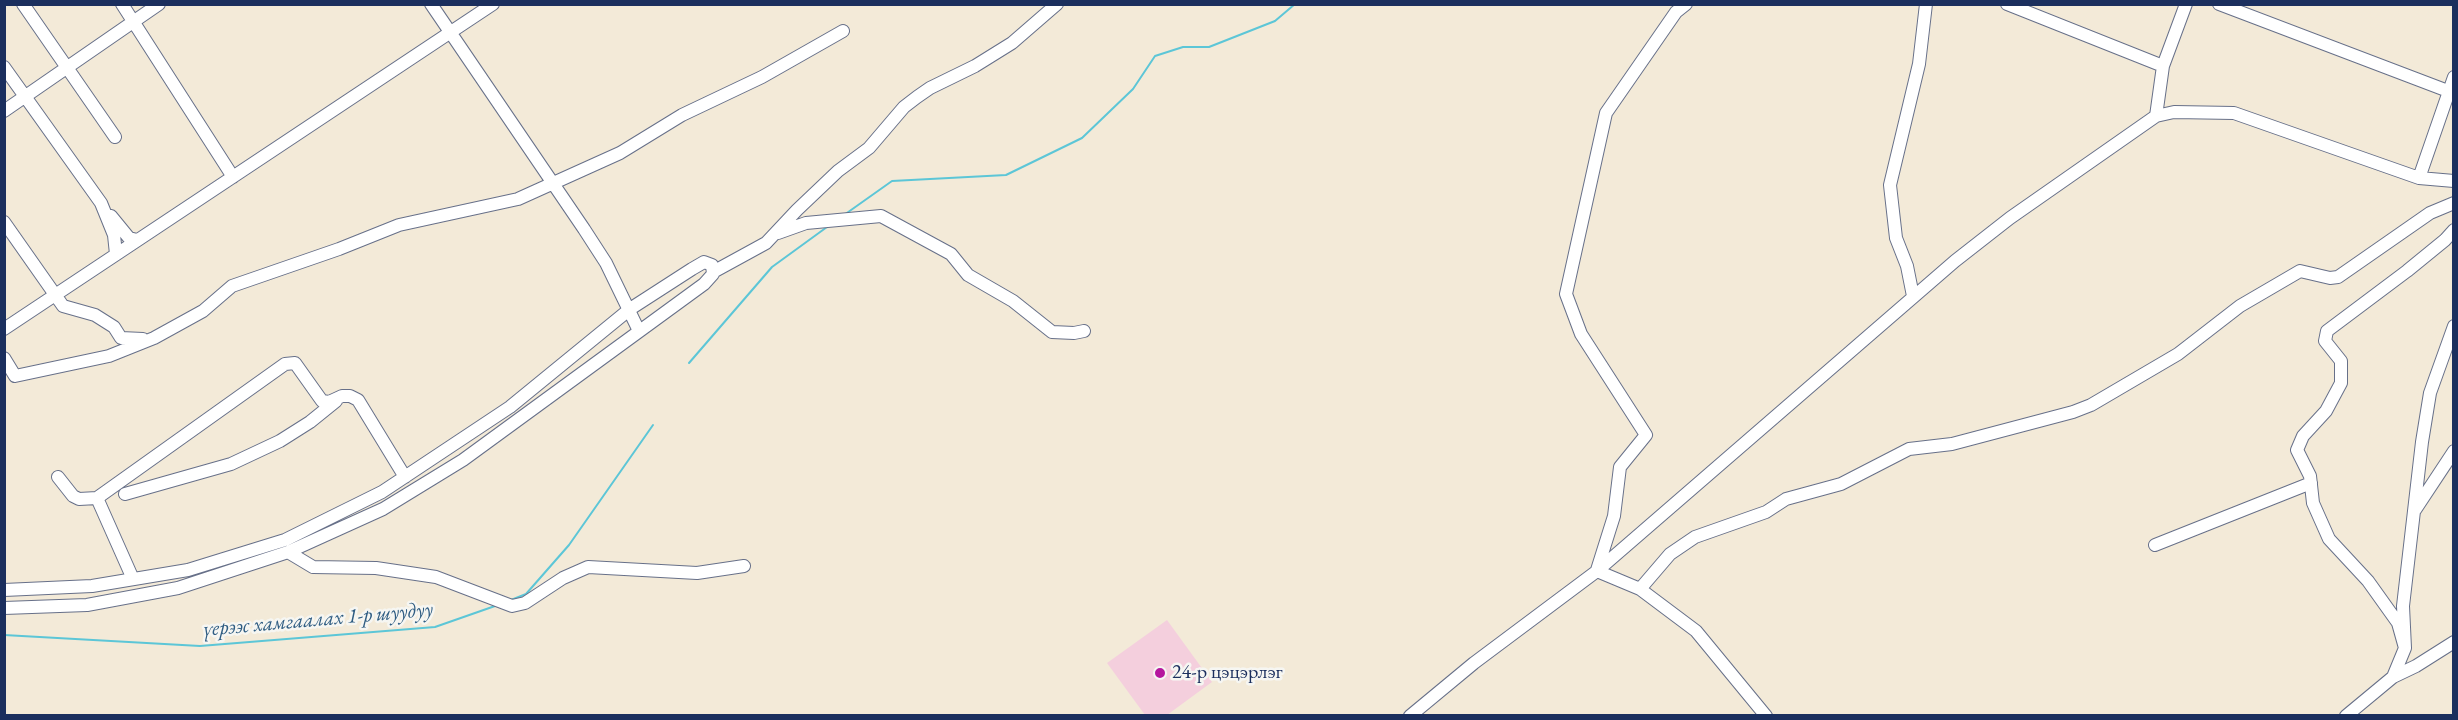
<!DOCTYPE html>
<meta charset="utf-8">
<style>
body{margin:0}
#map{position:relative;width:2458px;height:720px;overflow:hidden;background:#f3ead8;font-family:"EB Garamond",serif}
canvas{display:block}
.frame{position:absolute;inset:0;border:6px solid #1b2f5e;pointer-events:none}
</style>
<div id="map">
<canvas width="2458" height="720"></canvas>
<div class="frame"></div>
</div>
<script>
const ctx = document.querySelector('canvas').getContext('2d');
ctx.lineJoin = 'round';
function fill(path, color) { ctx.fillStyle = color; ctx.fill(path, 'evenodd'); }
const toPath = rows => new Path2D(rows.map(r => 'M' + r).join(''));
function trace(path, color, width, dash) { ctx.strokeStyle = color; ctx.lineWidth = width; ctx.lineCap = dash ? 'butt' : 'round'; ctx.setLineDash(dash || []); ctx.stroke(path); }
function label(font, color, halo, rows, align = 'center') {
  ctx.font = font + ' "EB Garamond",serif'; ctx.lineWidth = 5; ctx.setLineDash([]); ctx.textBaseline = 'middle'; ctx.strokeStyle = halo; ctx.fillStyle = color; for (const [text, x, y, turn = 0] of rows) {
    ctx.save(); ctx.translate(x, y); ctx.rotate((+turn || 0) * Math.PI / 180); ctx.textAlign = isNaN(turn) ? turn : align; if (halo) ctx.strokeText(text, 0, 0); ctx.fillText(text, 0, 0); ctx.restore();
  }
}
const built = toPath([
 [1167,620,1212,682,1167,715,1145,715,1107,663]
]);
const stream = toPath([
 [844,215,892,181,1006,175,1082,138,1133,89,1155,56,1183,47,1209,47,1275,21,1295,4],
 [689,363,772,267,827,227],
 [511,600,526,594,569,545,653,425],
 [4,635,200,646,435,627,495,606]
]);
const minor = toPath([
 [23,4,115,137],
 [122,4,233,177],
 [431,4,584,229,606,263,639,331],
 [2007,4,2163,66],
 [2219,4,2448,91],
 [4,67,101,203,114,235,116,254],
 [4,111,159,4],
 [2156,116,2163,66,2186,4],
 [2419,178,2454,77],
 [111,216,129,238,137,240],
 [4,222,63,306,95,315,114,327,121,338,143,339],
 [778,233,806,223,881,216,951,254,968,275,1013,301,1052,332,1074,333,1084,331],
 [713,272,766,243,797,210,838,171,869,148,904,107,917,97,930,88,975,66,1012,43,1057,4],
 [1913,296,1907,266,1896,238,1890,185,1919,64,1926,4],
 [4,329,493,4],
 [4,358,15,376,109,356,154,338,203,311,232,286,339,249,399,225,518,199,620,153,682,115,762,77,843,31],
 [58,477,73,496,79,499,97,498],
 [125,494,231,464,280,441,310,422,336,401],
 [2415,510,2454,451],
 [2155,545,2311,483],
 [288,552,313,567,376,568,436,577,512,606,525,603,563,578,588,567,697,573,744,566],
 [1597,570,1614,516,1620,467,1646,435,1581,334,1566,294,1606,113,1676,12,1686,4],
 [1597,571,1640,589,1670,554,1695,537,1766,512,1786,499,1841,484,1909,449,1952,444,2073,412,2091,405,2178,354,2240,306,2300,271,2330,278,2338,277,2430,213,2454,203],
 [133,579,97,498,285,364,295,363,322,401,329,402,342,396,350,396,358,400,405,477],
 [1640,589,1696,631,1766,716],
 [4,590,92,586,188,570,285,540,382,492,510,407,630,309,692,269,704,262,712,265,713,274,704,284,463,460,383,509,288,552,178,588,87,605,4,608],
 [2405,648,2398,623,2368,581,2329,539,2313,503,2310,476,2297,450,2303,436,2326,411,2341,383,2341,361,2325,341,2327,331,2407,271,2445,240,2454,230],
 [2393,677,2416,666,2454,642],
 [1410,716,1474,663,1597,571,1955,261,2010,218,2156,116,2174,112,2234,113,2419,178,2454,181],
 [2346,716,2393,677,2405,648,2403,606,2422,442,2430,393,2454,326]
]);
const markers = [
 [1160,673,6,"#b5179e"]
];
const poiNames = [
 ["24-р цэцэрлэг",1172,673]
];
const waterNames = [
 ["үерээс хамгаалах 1-р шуудуу",318,620,-5]
];
fill(built, '#f4cfdd');
trace(stream, '#5cc6d7', 2);
trace(minor, '#677089', 14);
trace(minor, '#fff', 12);
for (const [x, y, r, color] of markers) { const dot = new Path2D(); dot.arc(x, y, r, 0, 2 * Math.PI); ctx.fillStyle = color; ctx.fill(dot); trace(dot, '#f6f6f2', 2); }
label('20px', '#1b2f5e', '#f6f6f2', poiNames, 'left');
label('italic 21px', '#2e5c82', '#f6f6f2', waterNames);
</script>
